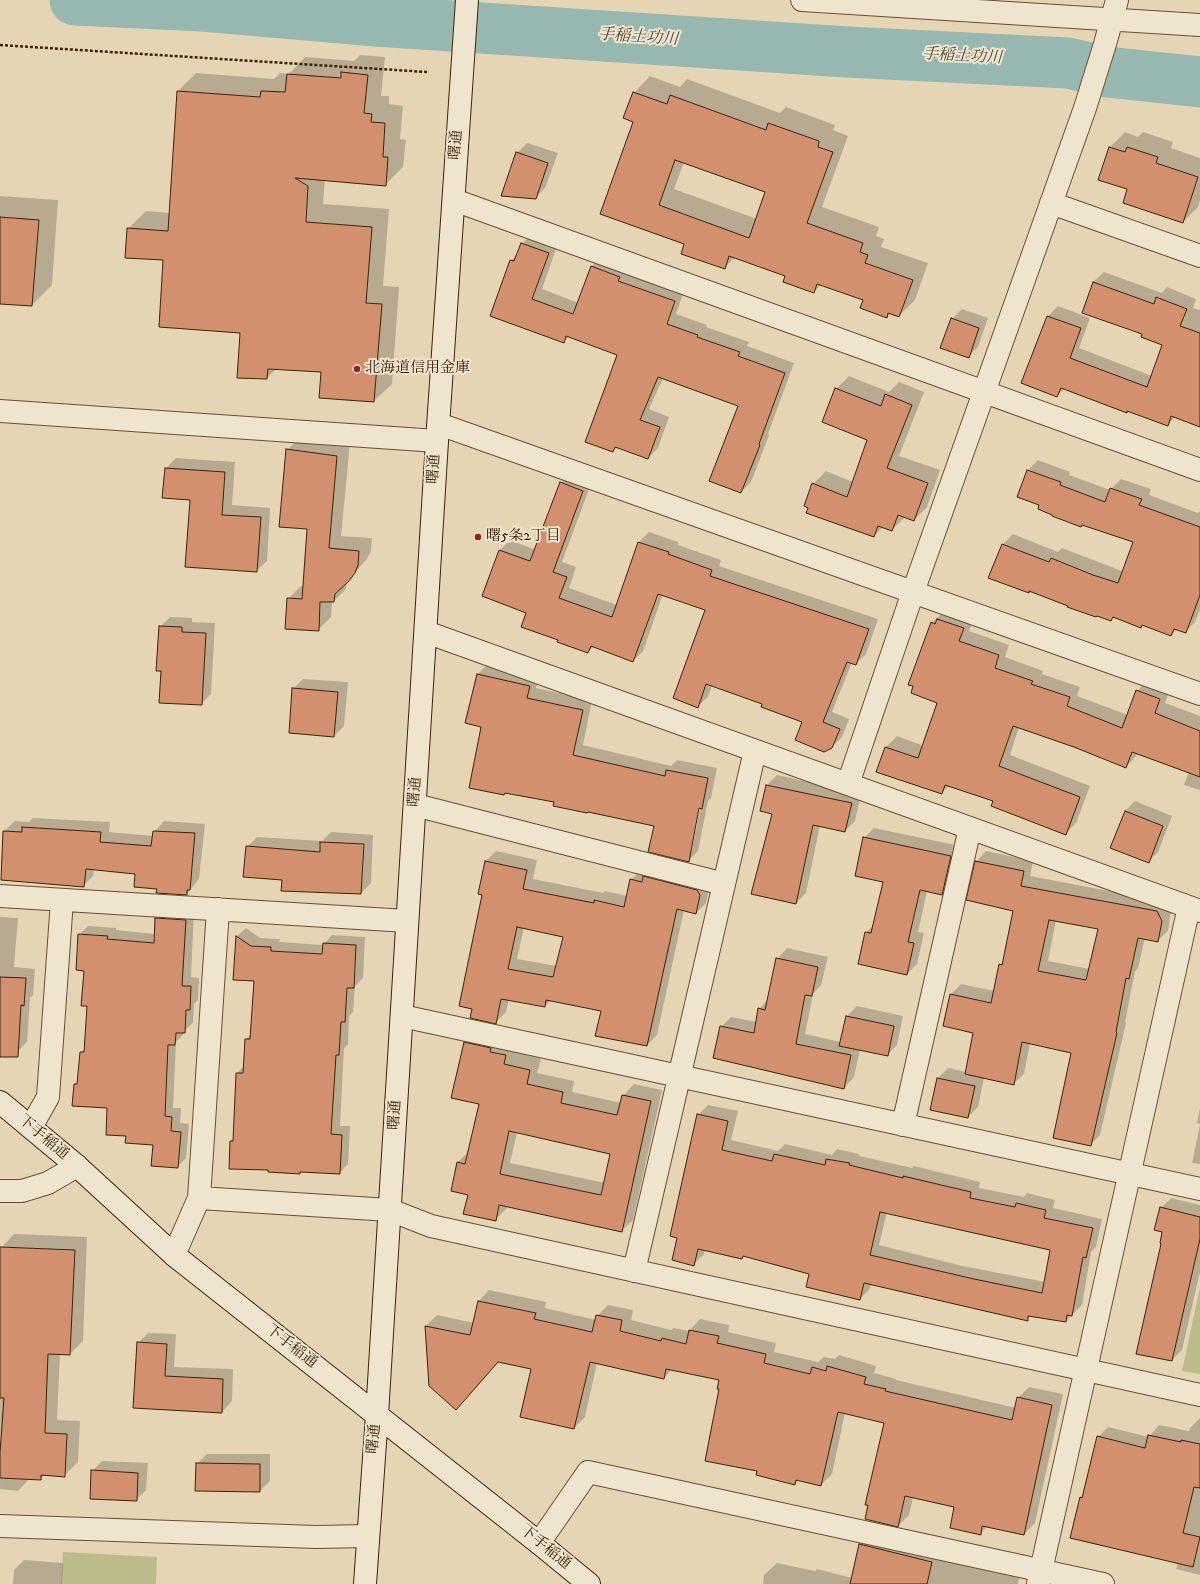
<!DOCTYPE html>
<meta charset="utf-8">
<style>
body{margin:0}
canvas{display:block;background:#e6d5b4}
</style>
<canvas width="1200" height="1584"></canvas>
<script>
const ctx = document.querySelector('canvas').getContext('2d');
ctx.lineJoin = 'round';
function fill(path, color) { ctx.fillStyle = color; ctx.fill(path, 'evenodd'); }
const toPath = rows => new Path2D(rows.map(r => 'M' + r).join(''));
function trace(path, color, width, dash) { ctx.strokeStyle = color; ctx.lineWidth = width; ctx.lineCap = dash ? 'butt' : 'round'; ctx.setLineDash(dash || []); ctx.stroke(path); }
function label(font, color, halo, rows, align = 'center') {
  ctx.font = font + ' "IM FELL DW Pica","Noto Serif JP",serif'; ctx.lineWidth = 4; ctx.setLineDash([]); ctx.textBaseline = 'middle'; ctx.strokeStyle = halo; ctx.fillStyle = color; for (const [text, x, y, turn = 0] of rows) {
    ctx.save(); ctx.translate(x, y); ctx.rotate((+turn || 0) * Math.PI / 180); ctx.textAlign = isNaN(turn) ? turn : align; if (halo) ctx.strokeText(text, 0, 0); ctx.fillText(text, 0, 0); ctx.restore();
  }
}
const green = toPath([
 [1200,1287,1200,1374,1182,1371],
 [63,1552,157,1557,156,1584,61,1584]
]);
const shadow = toPath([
 [360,55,385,57,381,96,389,96,389,104,403,106,400,139,406,140,403,167,385,185,325,179,323,204,389,209,383,286,399,287,392,384,374,401,322,371,277,368,267,378,241,332,164,259,128,229,146,211,170,213,178,91,196,73,274,79,280,73,289,74,305,57,354,61],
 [650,76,680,87,687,79,780,113,786,107,835,125,833,130,848,136,822,207,879,227,876,236,884,239,881,247,928,263,915,300,899,316,890,313,887,317,864,300,821,284,814,292,786,275,735,257,724,268,686,244,601,214,635,121,634,93],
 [684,162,767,192,757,219,674,189],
 [1125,132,1138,137,1143,132,1173,142,1171,148,1200,158,1200,200,1198,207,1183,222,1128,189,1110,147],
 [527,143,558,153,545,188,535,198,517,153],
 [0,196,58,200,52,285,32,305,0,303],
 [532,234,558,243,542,289,579,303,592,266,602,256,684,291,676,314,707,325,706,327,749,342,747,346,794,363,768,434,769,435,751,482,741,492,740,405,663,378,649,409,669,417,658,448,648,458,617,447,613,451,618,355,569,336,564,342,491,315,511,261,518,253,522,244],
 [1104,272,1162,293,1167,287,1196,299,1193,308,1200,310,1200,426,1176,416,1168,425,1128,410,1126,412,1065,388,1057,396,1048,316,1058,306,1090,318,1079,348,1152,376,1163,344,1144,333,1093,282],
 [962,309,988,318,978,347,968,357,952,319],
 [849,376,889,392,899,382,924,392,899,456,940,470,927,507,914,520,905,517,892,530,883,527,874,536,813,484,826,471,853,482,869,440,836,389],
 [300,437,350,443,341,536,372,538,371,551,367,559,347,581,346,589,334,601,332,601,331,617,318,630,288,599,301,586,304,586,308,528,287,450],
 [176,458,235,462,232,505,270,508,267,561,256,571,191,499,166,468],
 [1038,460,1070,472,1069,475,1110,490,1121,479,1151,489,1149,495,1198,513,1200,511,1200,610,1195,622,1185,632,1177,629,1171,635,1143,624,1114,617,1111,620,1030,590,1028,592,1003,544,1013,534,1058,552,1062,548,1122,571,1134,541,1083,524,1081,526,1041,505,1018,497,1028,470],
 [571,473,592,481,562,562,576,567,569,588,617,605,639,542,649,532,678,542,678,545,721,560,719,566,878,619,866,654,856,664,852,662,832,712,849,719,842,737,832,747,803,722,764,704,712,685,708,697,698,706,706,610,663,594,643,651,633,661,594,646,588,652,559,639,527,612,483,596,500,550,510,540,536,550,561,483],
 [943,612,974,618,969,631,1009,645,1005,657,1043,671,1042,674,1080,687,1077,696,1128,715,1137,691,1148,680,1170,688,1165,703,1200,716,1200,790,1184,785,1189,772,1138,753,1136,756,1126,767,1019,727,1010,755,1090,786,1076,823,1065,834,994,800,949,786,941,793,878,771,886,747,897,736,924,746,938,702,932,623],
 [170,617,192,618,192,622,215,623,211,694,201,704,162,670,160,627],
 [488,664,539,676,536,688,592,700,583,745,671,766,677,760,717,768,711,798,708,801,698,851,688,861,655,826,555,802,482,726,478,674],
 [699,803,701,804,692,850,690,850],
 [303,679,348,682,344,726,334,736,293,689],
 [777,775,861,794,855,821,845,831,820,825,806,893,796,903,773,813,762,811,767,785],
 [1135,801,1172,816,1158,852,1148,862,1125,811],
 [33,818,110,822,109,832,153,836,154,832,164,821,205,824,199,879,187,894,158,888,136,873,94,869,93,876,83,886,4,831,15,821,29,822],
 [874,828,960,846,952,884,942,894,927,891,918,932,924,933,917,964,907,974,866,933,874,924,885,881,864,838],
 [331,832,373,835,371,883,361,893,247,847,257,837,322,841],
 [496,851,537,860,533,879,603,893,605,891,627,896,631,880,641,870,710,884,706,903,696,913,684,910,657,1035,647,1045,602,1010,551,1000,545,1006,509,999,506,1012,496,1022,483,894,479,893,486,861],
 [524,927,564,936,557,966,517,959],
 [986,851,1033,861,1030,876,1167,902,1171,910,1168,931,1157,941,1145,938,1138,968,1135,971,1125,1022,1126,1023,1100,1135,1090,1145,1072,1052,1030,1043,1024,1074,1013,1084,984,1078,978,1107,968,1117,931,1109,938,1078,948,1068,966,1072,974,1032,944,1025,951,994,961,984,994,991,1000,965,1004,961,1014,910,976,862],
 [1056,920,1099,928,1090,969,1048,961],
 [165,910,194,911,191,977,199,978,198,1000,194,1004,193,1023,183,1032,183,1035,176,1042,173,1108,181,1108,180,1123,189,1124,186,1158,177,1167,154,1144,127,1135,108,1108,75,1085,78,1081,81,1052,86,1048,88,1005,85,970,79,935,88,926,116,928,116,930,155,934,156,918],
 [0,917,18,918,14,967,35,969,33,995,30,998,27,1042,17,1052,0,1050],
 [246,928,260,938,280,939,279,942,323,945,332,935,365,937,363,978,355,986,353,1012,349,1016,348,1045,344,1048,340,1126,350,1126,348,1164,339,1173,302,1171,300,1173,231,1142,234,1139,237,1073,244,1066,246,1039,251,1034,255,980,234,979,237,936],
 [787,948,828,957,821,985,813,994,805,1034,841,1042,847,1016,857,1006,903,1016,897,1045,887,1055,860,1049,854,1077,844,1088,721,1027,731,1017,757,1022,759,1009,768,1000,777,959],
 [477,1032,517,1044,515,1052,541,1059,537,1073,574,1081,572,1092,621,1103,623,1096,634,1084,662,1090,633,1220,622,1231,507,1206,507,1208,495,1220,469,1194,458,1162,469,1151,480,1104,465,1043],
 [517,1132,611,1153,605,1183,510,1163],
 [708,1105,738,1111,731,1140,778,1151,785,1144,832,1155,837,1149,859,1154,859,1156,912,1168,914,1166,980,1182,979,1188,1024,1197,1027,1193,1055,1200,1053,1208,1102,1219,1096,1247,1091,1252,1082,1305,1066,1321,1031,1316,1027,1319,871,1284,870,1289,860,1299,810,1273,744,1255,742,1258,705,1249,704,1254,694,1264,698,1115],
 [887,1212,1051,1249,1045,1282,963,1266,879,1245],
 [1200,1108,1200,1124,1197,1123],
 [1200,1125,1200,1164,1192,1163],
 [1171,1198,1200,1205,1200,1272,1182,1350,1172,1360,1162,1243,1163,1231,1161,1208],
 [14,1234,87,1237,83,1341,70,1354,60,1353,57,1420,80,1421,78,1462,64,1476,45,1474,41,1479,30,1478,18,1491,0,1489,1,1248],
 [489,1290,546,1302,545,1308,596,1320,597,1316,608,1305,633,1310,631,1320,671,1330,674,1328,689,1331,700,1319,729,1325,728,1332,776,1343,774,1352,818,1362,824,1357,835,1359,839,1355,876,1366,874,1373,896,1379,896,1380,1016,1408,1018,1398,1029,1387,1063,1394,1035,1523,1024,1534,988,1526,980,1534,955,1506,913,1497,909,1515,898,1526,885,1422,845,1413,832,1474,821,1485,798,1480,795,1484,758,1470,720,1389,720,1379,672,1369,664,1378,597,1363,585,1417,574,1428,532,1368,499,1361,467,1397,430,1385,426,1326,437,1315,474,1323,479,1301],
 [148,1333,176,1334,174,1367,233,1369,232,1401,222,1412,134,1407,138,1343],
 [1200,1418,1200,1575,1176,1569,1178,1562,1081,1498,1084,1495,1098,1437,1108,1427,1149,1437,1159,1425,1189,1431,1190,1428],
 [207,1454,270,1454,270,1481,260,1491,197,1464],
 [102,1461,148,1463,146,1490,136,1500,92,1471],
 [872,1532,1020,1575,1018,1584,763,1584,764,1575,777,1563,815,1571,817,1569,852,1578,860,1544],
 [24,1560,63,1563,62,1584,13,1584,14,1570]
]);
const river = toPath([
 [75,0,203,6,376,21,847,52,1068,63,1107,72,1200,82]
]);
const building = toPath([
 [341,72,368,75,364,113,372,114,371,122,385,123,383,157,388,157,386,186,295,178,308,186,306,222,372,227,366,303,382,304,374,402,319,398,321,372,268,369,267,379,237,378,240,333,159,327,163,260,125,258,127,228,168,231,177,91,260,97,261,91,285,92,287,74,341,78,341,72],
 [633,92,667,104,670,95,766,130,768,123,819,141,818,147,833,152,807,223,863,243,860,252,868,255,865,263,913,280,899,317,888,313,887,318,860,308,863,300,817,284,814,293,783,282,785,276,729,256,725,269,681,254,684,244,600,214,633,122,623,118,633,92],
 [675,160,765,192,749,238,659,205,675,160],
 [1109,147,1125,152,1127,147,1158,157,1156,163,1198,177,1183,223,1123,203,1127,189,1098,180,1109,147],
 [516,152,548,163,536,199,501,196,516,152],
 [0,217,39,220,32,306,0,304,0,217],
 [521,243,549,253,532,299,573,314,591,266,620,277,618,281,675,301,667,324,698,335,697,337,740,352,738,356,785,373,759,444,760,445,741,493,709,481,738,406,658,377,640,420,660,427,648,459,615,447,613,452,585,442,617,355,566,336,564,343,490,316,510,260,514,261,521,243],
 [1093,282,1154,304,1156,297,1187,309,1180,326,1200,333,1200,427,1171,416,1168,426,1127,411,1127,413,1061,388,1057,397,1021,383,1047,316,1081,328,1070,358,1147,387,1162,345,1141,337,1142,334,1082,313,1093,282],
 [951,318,979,328,969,358,940,348,951,318],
 [835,388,881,406,885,394,912,405,887,468,928,483,914,521,898,515,892,531,878,526,874,537,806,513,808,508,804,506,812,483,847,497,867,440,822,422,835,388],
 [286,449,337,456,329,548,359,551,358,565,355,573,349,581,335,594,334,602,320,602,319,631,285,629,287,598,302,599,307,529,279,527,286,449],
 [165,468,225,472,222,515,261,517,257,572,185,567,190,500,162,498,165,468],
 [1027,470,1061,482,1060,485,1105,502,1110,488,1142,499,1139,505,1200,527,1200,595,1186,633,1174,629,1171,636,1142,625,1141,628,1113,617,1111,621,1097,616,1096,617,1067,607,1068,606,1029,591,1029,593,988,578,1002,544,1049,562,1051,558,1093,575,1118,583,1133,542,1082,525,1081,527,1052,516,1052,515,1038,509,1039,505,1017,497,1027,470],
 [560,482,583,491,553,572,567,577,559,598,612,617,638,542,669,552,668,554,712,570,710,576,869,629,856,665,847,662,823,722,840,729,832,748,824,752,795,740,802,722,761,707,762,704,706,684,698,708,673,698,705,610,658,594,633,662,591,646,588,653,557,642,558,640,521,627,526,613,482,596,499,550,530,561,560,482],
 [937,619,964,628,959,641,999,655,995,668,1033,681,1031,684,1070,697,1067,706,1122,728,1136,690,1160,699,1155,713,1200,731,1200,777,1132,752,1126,768,1074,747,1013,726,999,766,1080,797,1066,835,991,806,993,801,945,785,942,794,876,772,885,747,918,758,937,703,911,693,913,686,908,685,931,622,935,624,937,619],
 [159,626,182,627,182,632,206,633,202,705,159,703,161,671,156,671,159,626],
 [477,674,530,686,527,698,583,710,573,755,665,776,666,770,708,778,702,809,699,808,689,862,648,852,654,826,588,812,587,813,553,806,554,802,505,793,504,795,469,788,481,727,465,723,477,674],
 [292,688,338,692,334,737,289,733,292,688],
 [766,785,852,803,845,832,813,825,796,904,751,894,772,814,760,811,766,785],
 [1125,811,1163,826,1149,863,1110,848,1125,811],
 [22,827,101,832,100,842,151,846,153,831,195,833,190,890,187,890,187,895,156,893,157,889,134,887,135,874,86,869,84,887,1,880,3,831,22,832,22,827],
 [863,837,951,856,942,895,920,890,908,942,914,943,907,975,858,964,865,932,871,933,883,882,855,876,863,837],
 [320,842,364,844,361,894,281,891,282,880,243,877,246,846,320,852,320,842],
 [485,861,527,870,523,889,594,903,594,900,624,907,630,879,642,882,643,876,697,890,700,895,696,914,677,909,647,1046,595,1036,601,1011,546,1000,545,1007,501,999,496,1024,470,1018,472,1009,459,1006,482,895,478,894,485,861],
 [517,927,563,937,553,977,508,969,517,927],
 [975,861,1024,871,1021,886,1157,911,1162,921,1158,942,1138,938,1129,979,1126,978,1116,1032,1117,1033,1091,1146,1053,1138,1071,1053,1022,1042,1014,1085,965,1074,973,1033,943,1026,950,994,991,1003,999,964,1002,965,1013,911,966,900,975,861],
 [1049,920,1098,929,1086,980,1038,971,1049,920],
 [155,918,186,920,182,986,191,986,190,1010,186,1010,185,1033,176,1033,175,1045,168,1045,165,1116,172,1117,171,1131,181,1132,178,1168,151,1166,153,1145,125,1143,126,1136,106,1135,107,1108,72,1106,74,1084,77,1084,80,1052,84,1052,87,1006,81,1006,84,971,76,970,78,934,108,936,107,939,154,943,155,918],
 [236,936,251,946,271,947,271,951,322,954,323,943,356,945,354,988,347,988,345,1022,341,1022,339,1055,336,1055,331,1134,342,1135,340,1174,300,1172,300,1174,268,1172,268,1170,229,1169,230,1141,233,1141,236,1073,243,1073,245,1039,250,1039,254,981,233,980,236,936],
 [776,958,818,967,812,996,805,995,796,1044,851,1055,844,1089,713,1058,720,1026,754,1033,758,1008,765,1010,776,958],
 [0,977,26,978,24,1006,21,1005,18,1057,0,1057,0,977],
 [846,1016,894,1026,888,1056,839,1046,846,1016],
 [464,1042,491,1048,490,1052,506,1055,504,1064,530,1070,527,1084,563,1092,561,1103,617,1115,622,1095,651,1101,622,1232,499,1205,496,1221,463,1214,468,1195,451,1191,457,1162,465,1164,479,1104,451,1098,464,1042],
 [509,1131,610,1154,601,1195,500,1174,509,1131],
 [937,1078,975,1086,968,1118,930,1110,937,1078],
 [697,1114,728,1121,722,1150,772,1161,774,1154,825,1165,826,1159,850,1163,849,1165,903,1178,903,1176,971,1192,970,1198,1015,1207,1016,1203,1046,1210,1044,1218,1093,1228,1086,1258,1083,1257,1072,1316,1067,1315,1066,1322,1028,1316,1028,1321,864,1283,860,1300,806,1287,809,1274,743,1256,742,1259,698,1249,694,1266,672,1260,677,1238,670,1236,697,1114],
 [880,1212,1050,1250,1042,1293,974,1279,870,1255,880,1212],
 [1160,1207,1200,1217,1200,1239,1172,1361,1136,1354,1161,1244,1160,1243,1162,1232,1154,1230,1160,1207],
 [0,1247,75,1250,70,1355,48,1354,45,1433,67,1434,65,1477,41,1475,41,1480,0,1478,0,1453,4,1398,0,1398,0,1247],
 [478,1301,536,1313,534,1319,592,1332,596,1315,622,1320,620,1331,661,1341,662,1338,686,1344,689,1330,719,1336,717,1343,766,1354,764,1363,810,1374,812,1367,826,1371,827,1366,866,1377,864,1384,886,1389,885,1391,1012,1420,1017,1397,1052,1405,1024,1535,982,1526,981,1535,950,1528,954,1507,905,1496,898,1527,865,1519,868,1505,865,1505,884,1423,838,1412,821,1486,796,1480,795,1485,756,1475,757,1471,705,1461,719,1389,717,1389,719,1380,666,1369,664,1379,590,1362,574,1429,520,1417,531,1369,498,1362,456,1410,429,1386,425,1326,470,1335,478,1301],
 [137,1342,167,1344,165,1376,223,1379,222,1413,133,1408,137,1342],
 [1148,1435,1181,1442,1181,1440,1200,1444,1200,1488,1194,1487,1183,1533,1200,1537,1193,1567,1070,1538,1080,1497,1082,1498,1097,1436,1145,1448,1148,1435],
 [196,1463,260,1464,260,1492,195,1491,196,1463],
 [91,1470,138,1473,137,1501,90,1499,91,1470],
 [859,1544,932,1562,927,1584,850,1584,859,1544]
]);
const path = toPath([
 [0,45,427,72]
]);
const street = toPath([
 [802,0,1200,25],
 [454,200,1200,470],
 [1051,203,1200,256],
 [0,411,437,441],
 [439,424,1200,694],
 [426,632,1200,911],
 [848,784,913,592,1085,108,1105,44,1117,0],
 [415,805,724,884],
 [0,896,407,921],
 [402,1016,1200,1189],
 [903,1125,970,828],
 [31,1127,48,1097,62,900],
 [0,1191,22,1191,48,1183,77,1166],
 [199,1198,390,1210,431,1226,1200,1395],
 [174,1255,199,1198,218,909],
 [634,1271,755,751],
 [0,1526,316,1537,367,1536],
 [539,1543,588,1472,1103,1584],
 [1038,1584,1189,907]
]);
const secondary = toPath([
 [0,1102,77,1166,174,1255,539,1543,589,1584],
 [365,1584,377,1415,437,441,467,0]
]);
const markers = [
 [357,369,4,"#8f2418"],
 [478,537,4,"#8f2418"]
];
const streetNames = [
 ["曙通",457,145,-86],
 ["曙通",435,469,-87],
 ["曙通",416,792,-86],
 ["曙通",396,1115,-87],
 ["下手稲通",43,1138,40],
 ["下手稲通",291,1347,38],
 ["曙通",375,1439,-85],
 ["下手稲通",545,1548,39]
];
const poiNames = [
 ["北海道信用金庫",365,369],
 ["曙5条2丁目",486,537]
];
const waterNames = [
 ["手稲土功川",638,38,4],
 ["手稲土功川",962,57,3]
];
fill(green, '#bbbc89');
fill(shadow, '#0003');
trace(river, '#96b8b0', 51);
fill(building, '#d2906e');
trace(building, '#3d220b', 1);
trace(street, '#674f35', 24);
trace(secondary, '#3d220b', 24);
trace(path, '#3d220b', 2.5, [3, 2]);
trace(street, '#efe4ce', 22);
trace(secondary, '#efe4ce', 22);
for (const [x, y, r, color] of markers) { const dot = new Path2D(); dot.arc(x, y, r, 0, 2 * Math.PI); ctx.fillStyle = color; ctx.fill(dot); trace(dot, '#efe4ce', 1.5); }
label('15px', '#3d220b', '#efe4ce', streetNames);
label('15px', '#3d220b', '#efe4ce', poiNames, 'left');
label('italic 16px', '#534834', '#efe4ce', waterNames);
</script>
